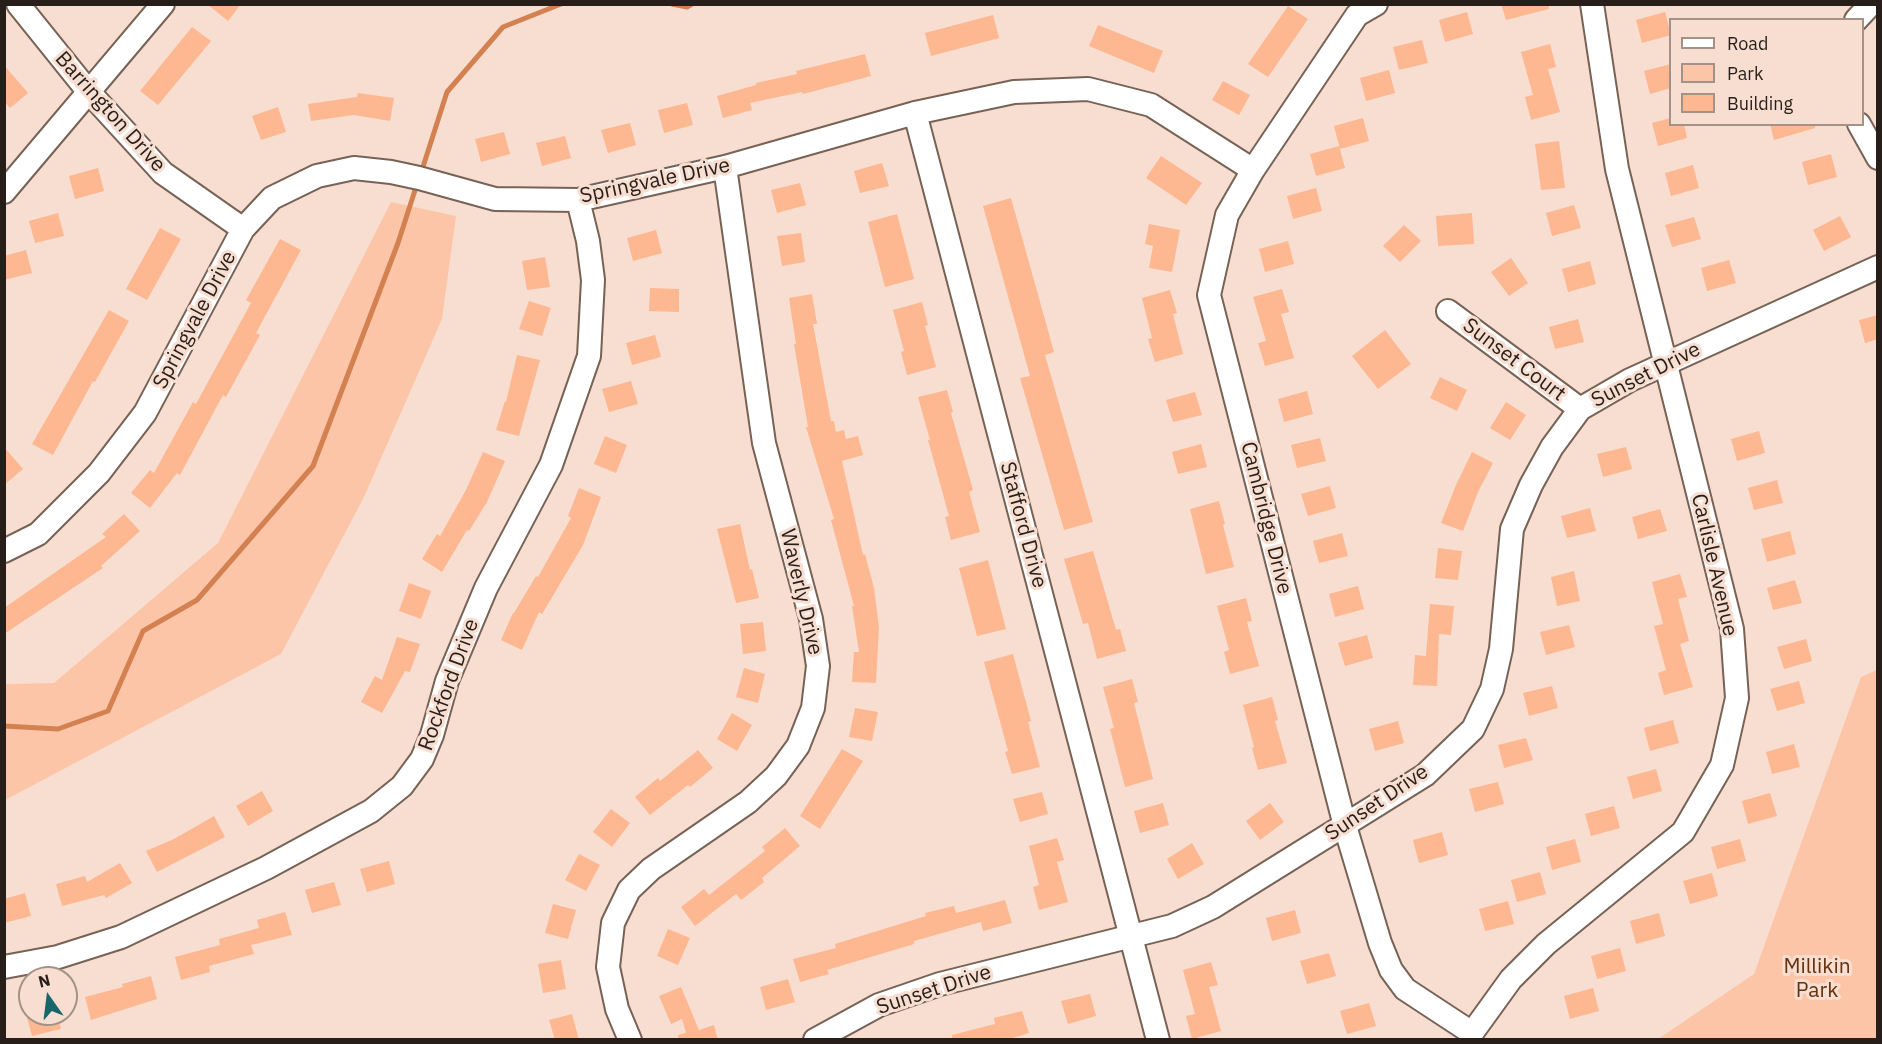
<!DOCTYPE html>
<style>
body{margin:0}
#map{position:relative;width:1882px;height:1044px;overflow:hidden;background:#f7ded1;font-family:"IBM Plex Sans",sans-serif}
canvas{display:block}
.frame{position:absolute;inset:0;border:6px solid #271e19;pointer-events:none}
.legend{position:absolute;left:1669px;top:18px;width:195px;height:108px;box-sizing:border-box;background:#f7ded1;border:2px solid #a49187;margin:0;padding:8px 10px;list-style:none;font-size:18px;color:#271e19}
.legend li{display:flex;align-items:center;gap:12px;height:30px}
.legend b{width:30px;border:2px solid #a49187}
.north{position:absolute;left:18px;top:966px;width:60px;height:60px;box-sizing:border-box;background:#f7ded1;border:2px solid #a49187;border-radius:50%;rotate:346deg;font-size:16px;font-weight:700;line-height:24px;text-align:center;color:#271e19}
.north::after{content:'';display:block;margin:auto;width:21px;height:27px;background:#17666a;clip-path:polygon(50% 0,100% 100%,50% 72%,0 100%)}
</style>
<div id="map">
<canvas width="1882" height="1044"></canvas>
<div class="frame"></div>
<ul class="legend">
<li><b style="height:8px;background:#fff"></b>Road</li>
<li><b style="height:16px;background:#fcc5a7"></b>Park</li>
<li><b style="height:16px;background:#fdb791"></b>Building</li>
</ul>
<div class="north">N</div>
</div>
<script>
const ctx = document.querySelector('canvas').getContext('2d');
ctx.lineJoin = 'round';
function fill(path, color) { ctx.fillStyle = color; ctx.fill(path, 'evenodd'); }
const toPath = rows => new Path2D(rows.map(r => 'M' + r).join(''));
function trace(path, color, width, dash) { ctx.strokeStyle = color; ctx.lineWidth = width; ctx.lineCap = dash ? 'butt' : 'round'; ctx.setLineDash(dash || []); ctx.stroke(path); }
function label(font, color, halo, rows, align = 'center') {
  ctx.font = font + ' "IBM Plex Sans",sans-serif'; ctx.lineWidth = 6; ctx.setLineDash([]); ctx.textBaseline = 'middle'; ctx.strokeStyle = halo; ctx.fillStyle = color; for (const [text, x, y, turn = 0] of rows) {
    ctx.save(); ctx.translate(x, y); ctx.rotate((+turn || 0) * Math.PI / 180); ctx.textAlign = isNaN(turn) ? turn : align; if (halo) ctx.strokeText(text, 0, 0); ctx.fillText(text, 0, 0); ctx.restore();
  }
}
const green = toPath([
 [391,202,456,216,442,319,364,497,281,654,5,800,5,684,54,683,218,543],
 [1877,670,1877,1039,1658,1039,1754,974,1861,677]
]);
const stream = toPath([
 [672,4,687,7,692,4],
 [421,173,447,92,503,27,561,4],
 [4,726,58,729,108,711,143,631,197,600,313,466,398,243,417,184]
]);
const building = toPath([
 [207,4,241,4,228,21],
 [1501,4,1549,4,1549,9,1506,20],
 [1288,6,1308,19,1268,77,1248,64],
 [1467,12,1473,34,1445,42,1439,20],
 [1665,12,1671,35,1642,43,1636,20],
 [993,15,999,38,931,56,925,33],
 [1098,25,1163,51,1154,73,1089,46],
 [192,27,211,41,158,105,140,91],
 [1422,40,1428,63,1399,70,1393,47],
 [1550,44,1556,67,1548,69,1560,112,1531,120,1525,97,1533,95,1521,52],
 [865,54,871,76,803,94,802,92,750,103,752,110,723,118,717,96,756,85,756,83,797,74,796,71],
 [1671,64,1671,88,1650,94,1644,71],
 [4,65,28,93,10,108,4,101],
 [1389,70,1395,93,1366,101,1360,78],
 [1223,81,1250,95,1239,115,1212,100],
 [358,93,394,98,390,121,354,115,311,121,308,104,357,97],
 [687,103,693,125,664,133,658,110],
 [278,107,286,132,261,140,252,116],
 [1363,118,1369,141,1340,149,1334,126],
 [1671,118,1671,124,1684,124,1687,138,1658,146,1652,123],
 [630,123,636,145,608,153,601,130],
 [1770,124,1815,124,1815,128,1774,140],
 [504,132,510,154,481,162,475,139],
 [565,136,571,158,542,166,536,143],
 [1559,141,1565,188,1541,190,1535,144],
 [1339,146,1345,168,1316,176,1310,154],
 [1831,154,1837,177,1808,185,1802,162],
 [1161,156,1202,183,1186,205,1146,178],
 [882,163,889,186,860,193,854,171],
 [1693,165,1699,188,1671,196,1665,173],
 [98,168,104,191,75,199,69,176],
 [800,183,806,205,777,213,771,190],
 [1316,188,1322,211,1293,219,1287,196],
 [1011,198,1054,352,1045,355,1093,522,1064,530,1020,378,1030,376,983,206],
 [1574,205,1581,228,1552,236,1546,213],
 [58,213,64,236,35,243,29,221],
 [1472,213,1474,244,1438,246,1436,216],
 [897,214,914,279,885,287,868,222],
 [1840,216,1851,237,1824,251,1813,230],
 [1694,217,1701,239,1672,247,1665,225],
 [1149,224,1180,230,1172,272,1149,268,1153,246,1145,244],
 [1404,225,1421,241,1400,262,1383,246],
 [160,228,181,239,147,300,126,289],
 [656,230,662,253,633,261,627,238],
 [801,233,805,262,782,266,777,236],
 [280,239,301,250,256,333,260,335,226,397,223,395,180,475,177,473,150,508,131,493,150,470,154,473,193,402,196,404,251,303,246,300],
 [1288,241,1294,264,1265,272,1259,249],
 [26,250,32,273,4,280,4,256],
 [545,257,550,287,527,290,522,261],
 [1511,258,1528,283,1509,296,1491,272],
 [1729,260,1736,283,1707,291,1701,268],
 [1590,261,1596,284,1568,292,1562,269],
 [650,288,679,289,679,312,649,311],
 [1282,289,1289,312,1281,314,1294,358,1265,366,1258,343,1266,341,1253,297],
 [1170,290,1177,313,1173,314,1183,354,1155,362,1148,339,1152,338,1142,298],
 [812,294,817,324,813,324,831,421,834,421,836,432,844,430,846,439,858,436,863,455,842,461,863,555,865,554,874,588,879,627,876,683,852,682,854,652,859,652,852,606,854,606,831,520,834,519,806,427,808,427,794,344,796,344,789,298],
 [529,301,551,308,542,336,519,329],
 [922,302,928,325,925,326,936,367,907,375,901,352,904,351,893,310],
 [109,310,129,321,95,382,93,381,53,455,32,444],
 [1878,315,1878,339,1865,343,1859,320],
 [1578,319,1584,342,1555,349,1549,327],
 [1385,330,1411,364,1378,389,1352,356],
 [655,335,661,357,632,365,626,343],
 [517,355,540,360,519,436,496,430,505,401,506,402],
 [1440,377,1467,390,1457,411,1430,398],
 [631,381,638,404,609,412,602,389],
 [947,390,953,412,951,413,973,490,969,492,980,532,951,540,945,517,949,516,928,440,930,440,918,397],
 [1307,391,1313,414,1284,422,1278,399],
 [1195,392,1202,415,1173,422,1166,400],
 [1506,402,1526,415,1510,440,1490,428],
 [1759,431,1765,453,1737,461,1731,439],
 [605,436,627,445,616,473,594,464],
 [1320,438,1326,461,1297,468,1291,445],
 [1201,444,1207,467,1178,474,1172,452],
 [4,447,23,469,4,485],
 [1626,447,1632,469,1603,477,1597,454],
 [483,452,505,461,487,502,469,531,467,530,442,572,422,559,437,534,440,536,466,490],
 [1472,452,1493,463,1478,492,1463,531,1441,523,1456,485],
 [1777,480,1783,503,1754,510,1748,488],
 [1330,486,1336,508,1308,516,1301,494],
 [579,488,601,497,583,545,542,614,539,612,522,650,501,640,513,613,514,613,536,576,538,577,571,518,568,516],
 [1219,501,1225,524,1223,525,1234,567,1206,574,1190,509],
 [1590,508,1596,531,1567,538,1561,516],
 [1660,509,1667,531,1638,539,1632,517],
 [124,514,140,531,101,566,103,568,4,634,4,608,106,537,102,534],
 [740,524,750,570,752,569,759,598,736,603,717,529],
 [1790,531,1796,554,1767,562,1761,539],
 [1342,533,1348,556,1319,563,1313,541],
 [1438,548,1462,551,1458,580,1435,578],
 [1093,551,1116,630,1120,629,1126,651,1097,659,1088,623,1083,624,1064,559],
 [988,560,1006,629,977,636,959,568],
 [1574,571,1580,601,1557,606,1551,577],
 [1680,574,1687,597,1678,599,1689,641,1680,644,1693,687,1664,695,1658,673,1666,670,1654,626,1663,624,1652,582],
 [1795,580,1802,603,1773,610,1767,588],
 [409,583,431,591,421,619,399,611],
 [1358,586,1364,609,1335,617,1329,594],
 [1246,598,1252,621,1247,622,1259,666,1230,674,1224,652,1229,650,1217,606],
 [1430,604,1454,606,1451,635,1439,634,1437,686,1413,685,1415,655,1426,656],
 [763,622,766,651,743,654,740,624],
 [1569,625,1575,647,1546,655,1540,632],
 [1367,635,1373,658,1345,666,1338,643],
 [397,637,420,644,410,672,405,671,382,713,361,702,375,676,382,680],
 [1806,639,1812,661,1784,669,1777,647],
 [1013,654,1031,721,1028,722,1040,767,1012,774,1005,752,1008,751,984,662],
 [744,668,765,674,758,703,736,697],
 [1132,679,1138,702,1134,703,1153,779,1125,787,1110,729,1114,728,1103,687],
 [1799,681,1805,703,1777,711,1770,689],
 [1552,686,1558,708,1529,716,1523,693],
 [1272,697,1278,720,1275,721,1287,763,1258,770,1252,748,1254,747,1243,705],
 [855,708,878,712,872,741,849,737],
 [732,713,752,725,737,751,717,739],
 [1673,720,1679,743,1650,751,1644,728],
 [1398,721,1404,743,1375,751,1369,729],
 [1526,738,1533,760,1504,768,1498,745],
 [1794,744,1800,767,1772,774,1766,752],
 [842,749,863,761,820,829,800,816],
 [698,750,713,768,690,787,688,785,650,815,635,797,658,778,660,781],
 [1656,769,1662,791,1633,799,1627,777],
 [1498,782,1504,804,1475,812,1469,789],
 [262,791,273,811,248,826,236,806],
 [1042,792,1048,814,1020,822,1013,799],
 [1770,793,1777,816,1748,824,1742,801],
 [1163,803,1169,825,1140,833,1134,811],
 [1270,803,1284,822,1260,840,1246,821],
 [1614,806,1620,828,1591,836,1585,814],
 [611,809,630,823,612,847,593,832],
 [214,816,225,837,157,872,146,851,174,839],
 [785,828,800,846,762,878,764,882,741,900,736,894,695,926,681,907,704,889,709,895,765,851,762,847],
 [1442,832,1448,855,1419,863,1413,840],
 [1057,838,1064,860,1057,862,1068,902,1039,910,1033,887,1039,885,1029,846],
 [1575,839,1581,862,1552,870,1546,847],
 [1740,839,1746,861,1717,869,1711,847],
 [1192,843,1204,864,1178,879,1167,859],
 [579,854,600,865,586,891,565,880],
 [389,861,395,884,367,892,360,869],
 [120,863,132,883,106,898,104,895,62,906,56,884,85,876,87,882],
 [1540,872,1546,894,1517,902,1511,880],
 [1712,873,1718,896,1690,904,1683,881],
 [334,882,341,905,312,913,305,890],
 [25,893,31,916,4,923,4,899],
 [1005,900,1012,923,983,931,981,922,914,941,914,944,827,970,829,974,800,982,793,959,836,948,835,944,926,916,925,913,954,906,956,913],
 [1508,901,1514,924,1485,931,1479,909],
 [553,904,576,910,568,939,545,933],
 [1295,910,1301,933,1272,941,1266,918],
 [285,912,292,935,251,945,254,954,209,966,210,972,181,980,175,957,220,945,219,939,259,928,257,920],
 [1659,913,1665,936,1636,944,1630,921],
 [668,929,690,938,678,965,657,956],
 [1620,948,1626,971,1597,979,1591,956],
 [1329,953,1336,976,1307,984,1300,961],
 [561,960,566,989,543,993,538,964],
 [1211,962,1218,985,1209,987,1221,1031,1192,1039,1186,1016,1195,1014,1183,970],
 [151,976,157,999,91,1020,85,997,123,987,122,984],
 [788,979,795,1002,766,1010,760,987],
 [681,987,699,1030,714,1025,718,1040,678,1040,678,1035,686,1033,682,1019,671,1024,659,996],
 [1593,988,1599,1011,1570,1019,1564,996],
 [1090,994,1096,1016,1068,1024,1061,1001],
 [1369,1003,1376,1026,1347,1034,1340,1011],
 [1022,1011,1029,1033,1006,1040,952,1040,952,1035,995,1024,994,1018],
 [26,1014,57,1014,61,1029,32,1036],
 [572,1014,579,1040,555,1040,549,1020]
]);
const minor = toPath([
 [18,4,88,91,163,173,243,229],
 [1376,4,1357,15,1253,170,1227,215,1209,295,1345,826,1380,943,1391,970,1405,989,1472,1033,1511,979,1546,944,1683,832,1722,765,1737,698,1732,629,1617,169,1592,4],
 [1856,20,1871,4],
 [915,113,1158,1040],
 [1859,124,1878,158],
 [4,192,163,4],
 [1448,311,1580,409],
 [4,551,38,534,99,473,145,413,243,229,272,198,317,176,354,168,391,172,419,178,495,199,578,200,725,167,915,113,1014,92,1088,89,1151,105,1253,170],
 [4,967,58,957,121,937,266,868,371,811,402,786,422,759,432,735,447,681,486,588,551,465,589,356,593,280,588,241,578,200],
 [630,1040,617,1009,608,967,613,923,629,890,651,869,748,802,776,776,798,746,813,708,818,666,811,619,764,443,725,167],
 [815,1040,879,1005,940,984,1172,926,1213,907,1425,775,1473,729,1492,689,1501,649,1512,529,1531,485,1552,447,1580,409,1630,380,1878,267]
]);
const streetNames = [
 ["Barrington Drive",110,112,48],
 ["Springvale Drive",655,181,-12],
 ["Springvale Drive",195,320,-62],
 ["Sunset Court",1514,360,37],
 ["Sunset Drive",1646,375,-27],
 ["Cambridge Drive",1266,518,76],
 ["Stafford Drive",1023,525,75],
 ["Carlisle Avenue",1714,565,77],
 ["Waverly Drive",801,592,77],
 ["Rockford Drive",449,685,-70],
 ["Sunset Drive",1377,803,-34],
 ["Sunset Drive",934,990,-18]
];
const parkNames = [
 ["Millikin",1817,967],
 ["Park",1817,991]
];
fill(green, '#fcc5a7');
trace(stream, '#d48152', 5);
fill(building, '#fdb791');
trace(minor, '#776256', 26);
trace(minor, '#fff', 22);
label('21px', '#271e19', '#f7ded1', streetNames);
label('21px', '#66310d', '#f7ded1', parkNames);
</script>
